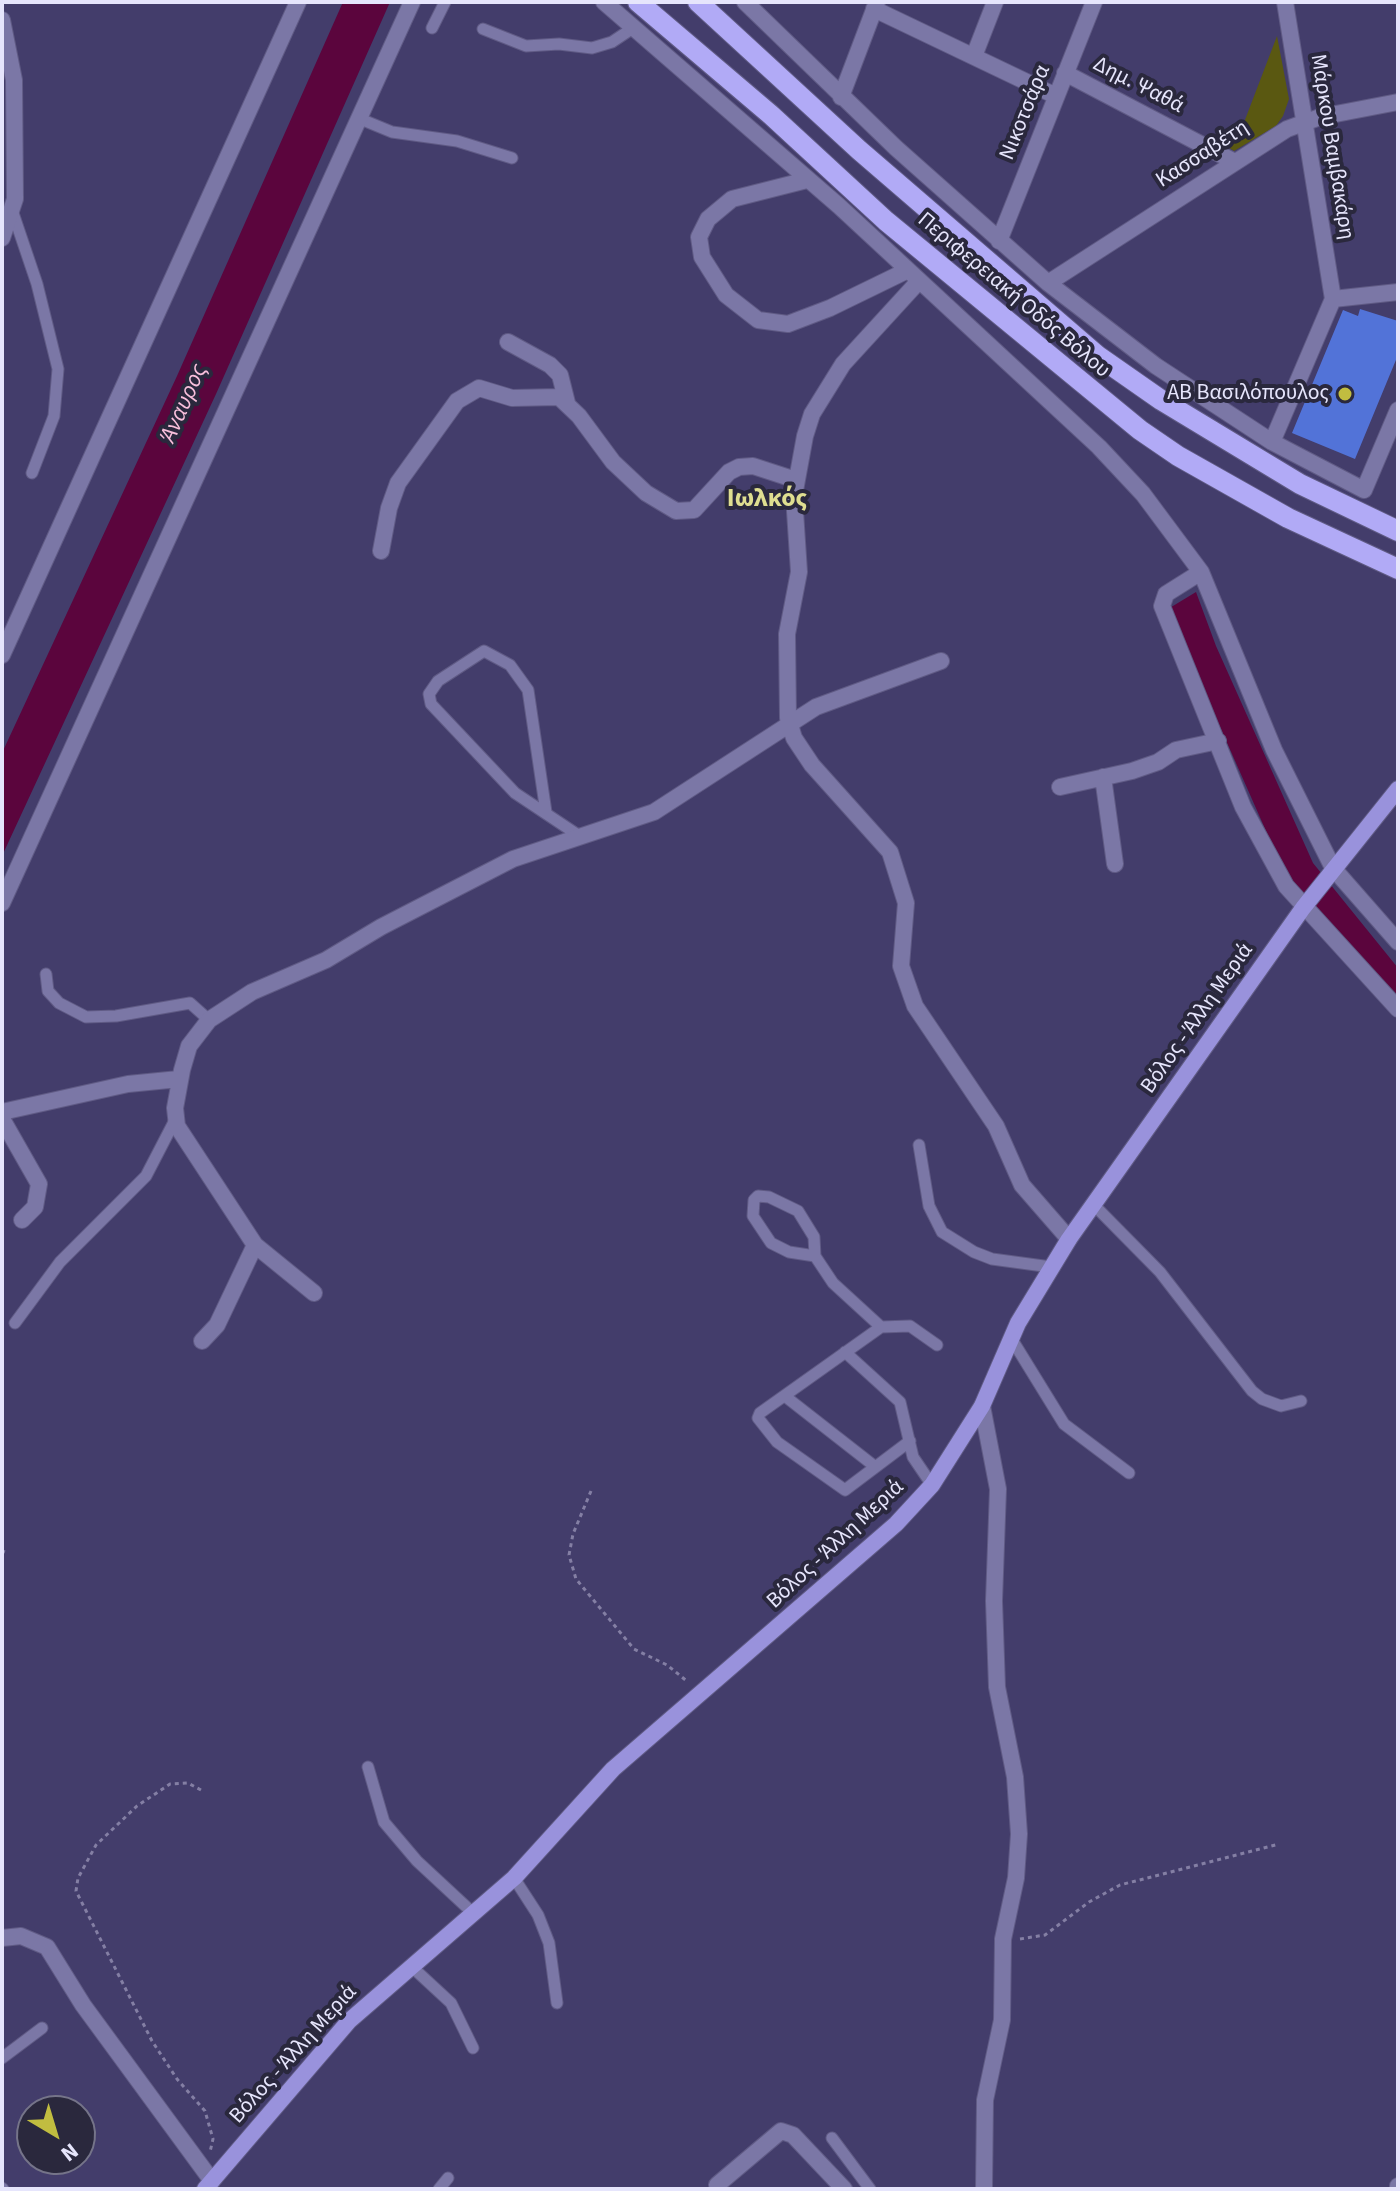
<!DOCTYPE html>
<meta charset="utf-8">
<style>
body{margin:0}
#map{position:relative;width:1400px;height:2191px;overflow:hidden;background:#433d6b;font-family:"Source Sans 3",sans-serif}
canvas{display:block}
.frame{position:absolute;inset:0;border:4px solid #e6e5fc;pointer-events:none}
.north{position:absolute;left:16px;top:2095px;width:80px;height:80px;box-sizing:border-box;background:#2a283d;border:2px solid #757489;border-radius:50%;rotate:142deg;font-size:22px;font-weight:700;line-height:32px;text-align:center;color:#e6e5fc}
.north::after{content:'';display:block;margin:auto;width:28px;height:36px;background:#c1bd40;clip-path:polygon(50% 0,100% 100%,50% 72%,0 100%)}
</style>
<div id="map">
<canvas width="1400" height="2191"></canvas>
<div class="frame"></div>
<div class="north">N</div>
</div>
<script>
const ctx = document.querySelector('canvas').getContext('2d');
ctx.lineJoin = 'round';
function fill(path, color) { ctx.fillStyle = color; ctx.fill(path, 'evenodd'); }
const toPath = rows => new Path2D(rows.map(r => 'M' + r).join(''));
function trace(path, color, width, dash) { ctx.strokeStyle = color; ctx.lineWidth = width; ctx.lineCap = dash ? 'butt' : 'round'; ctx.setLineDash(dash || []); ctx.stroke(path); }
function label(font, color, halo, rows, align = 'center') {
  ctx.font = font + ' "Source Sans 3",sans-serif'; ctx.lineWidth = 8; ctx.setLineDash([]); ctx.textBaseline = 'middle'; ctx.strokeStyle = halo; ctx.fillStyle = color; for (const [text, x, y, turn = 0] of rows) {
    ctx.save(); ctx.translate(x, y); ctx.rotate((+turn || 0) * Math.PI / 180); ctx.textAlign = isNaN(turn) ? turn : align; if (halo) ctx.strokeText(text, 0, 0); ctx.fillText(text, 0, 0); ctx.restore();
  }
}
const green = toPath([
 [1277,36,1289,99,1283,116,1276,126,1234,151,1222,143,1243,125]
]);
const water = toPath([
 [343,2,390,2,216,394,2,856,2,753,177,376],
 [1196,592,1216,646,1313,863,1398,968,1398,1004,1289,883,1168,609]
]);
const building = toPath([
 [1360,309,1398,321,1398,355,1355,459,1292,433,1343,310,1358,316]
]);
const path = toPath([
 [591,1491,573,1534,569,1555,576,1579,634,1649,667,1665,688,1682],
 [2,1551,5,1552],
 [201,1790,188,1783,170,1784,137,1806,96,1845,78,1878,76,1891,152,2041,177,2079,205,2111,213,2139,210,2152],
 [1020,1939,1045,1935,1089,1902,1120,1885,1279,1844]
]);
const lane = toPath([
 [432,28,445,2],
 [483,29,526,46,559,44,592,48,612,42,633,28],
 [358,118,392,132,457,141,512,158],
 [12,210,37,284,58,369,54,416,32,473],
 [546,812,528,690,510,665,484,651,438,681,429,694,431,704,515,793,581,837],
 [46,974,48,991,59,1003,86,1017,116,1016,190,1003,209,1020],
 [919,1145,929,1206,942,1232,974,1252,992,1259,1051,1267],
 [1093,1204,1160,1272,1252,1391,1262,1399,1281,1406,1301,1401],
 [815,1256,789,1252,771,1243,753,1216,754,1200,758,1196,769,1197,798,1211,814,1237,815,1256,833,1283,881,1327],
 [15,1323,60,1262,146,1176,175,1120],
 [1011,1338,1064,1424,1129,1473],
 [845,1352,900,1402,913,1457,932,1485],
 [786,1397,873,1465],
 [910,1441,845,1490,777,1442,758,1418,760,1413,881,1327,910,1326,937,1345],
 [368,1767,384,1822,417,1861,473,1913],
 [514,1878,538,1915,549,1943,557,2003],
 [411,1966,451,2003,473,2048],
 [2,2058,42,2028],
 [832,2138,870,2189],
 [2,2188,3,2189],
 [439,2189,448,2178]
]);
const street = toPath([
 [604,2,839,206,1099,447,1143,494,1201,572,1274,750,1333,868,1398,942],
 [745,2,896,148,1048,283,1156,366,1272,442,1364,490,1398,410],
 [1285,2,1333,299],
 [874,9,1056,96],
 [2,20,14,80,15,199,2,238],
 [974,56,995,2],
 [1065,73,1233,161],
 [841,97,877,2],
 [807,180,732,199,708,219,699,237,702,257,726,295,758,320,788,324,830,308,906,271],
 [999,241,1094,2],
 [919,281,843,364,812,414,805,436,794,496,799,572,787,634,788,718,794,738,812,765,890,852,906,903,901,966,915,1006,996,1126,1022,1185,1069,1239],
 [1048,283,1287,129,1320,117,1398,102],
 [508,342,550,365,560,375,567,403],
 [1272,442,1333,299,1398,292],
 [381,551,389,508,398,483,457,401,479,388,512,398,559,397,579,416,613,462,646,493,676,511,694,510,729,472,739,467,753,466,796,480],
 [1201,572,1166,594,1162,606,1243,807,1286,886,1398,1009],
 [2,655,298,2],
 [1103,777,1115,864],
 [1060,787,1132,771,1158,762,1176,750,1218,741],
 [2,903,412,2],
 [2,1112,128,1084,179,1079],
 [2,1119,39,1184,35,1207,22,1220],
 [314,1293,255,1245,177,1126,175,1108,182,1070,189,1046,209,1020,252,992,326,960,381,927,513,859,654,812,816,707,941,661],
 [202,1341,217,1325,255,1245],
 [982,1406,998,1489,994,1601,997,1687,1015,1777,1019,1834,1016,1878,1003,1939,1002,2020,985,2100,984,2189],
 [2,1938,21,1936,47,1947,83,2005,212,2181],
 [717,2185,781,2131,793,2135,844,2189],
 [1398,2189,1398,2186]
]);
const secondary = toPath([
 [205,2189,349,2021,514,1878,613,1769,896,1524,932,1485,982,1406,1018,1323,1069,1239,1303,908,1398,789]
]);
const primary = toPath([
 [638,2,771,115,886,221,1140,430,1178,456,1288,518,1398,569],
 [698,2,859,150,1098,356,1161,400,1300,484,1398,531]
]);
const markers = [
 [1345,394,8,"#c1bd40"]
];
const streetNames = [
 ["Δημ. Ψαθά",1138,86,27],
 ["Νικοτσάρα",1026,113,-68],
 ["Μάρκου Βαμβακάρη",1331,147,81],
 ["Κασσαβέτη",1203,155,-33],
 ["Περιφερειακή Οδός Βόλου",1013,296,40],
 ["Βόλος - Άλλη Μεριά",1198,1019,-55],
 ["Βόλος - Άλλη Μεριά",836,1545,-43],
 ["Βόλος - Άλλη Μεριά",294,2055,-48]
];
const poiNames = [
 ["ΑΒ Βασιλόπουλος",1329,394]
];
const waterNames = [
 ["Άναυρος",185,404,-66]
];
const quarterNames = [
 ["Ιωλκός",767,500]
];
fill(green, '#5a5811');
fill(water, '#5b053d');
fill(building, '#5273d8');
trace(lane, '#605b85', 13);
trace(street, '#605b85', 18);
trace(secondary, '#605b85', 18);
trace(primary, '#605b85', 22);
trace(path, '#847fa4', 3, [4, 4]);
trace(lane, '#7b77a6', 11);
trace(street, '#7b77a6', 16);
trace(secondary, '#9992dc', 16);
trace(primary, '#b1aaf6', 20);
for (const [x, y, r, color] of markers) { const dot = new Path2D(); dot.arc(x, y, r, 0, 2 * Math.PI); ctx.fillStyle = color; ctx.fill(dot); trace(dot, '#2a283d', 3); }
label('22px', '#e6e5fc', '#2a283d', streetNames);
label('22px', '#e6e5fc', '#2a283d', poiNames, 'right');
label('italic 24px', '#f8bfdb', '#2a283d', waterNames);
label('bold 26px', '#dfde90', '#2a283d', quarterNames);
</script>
